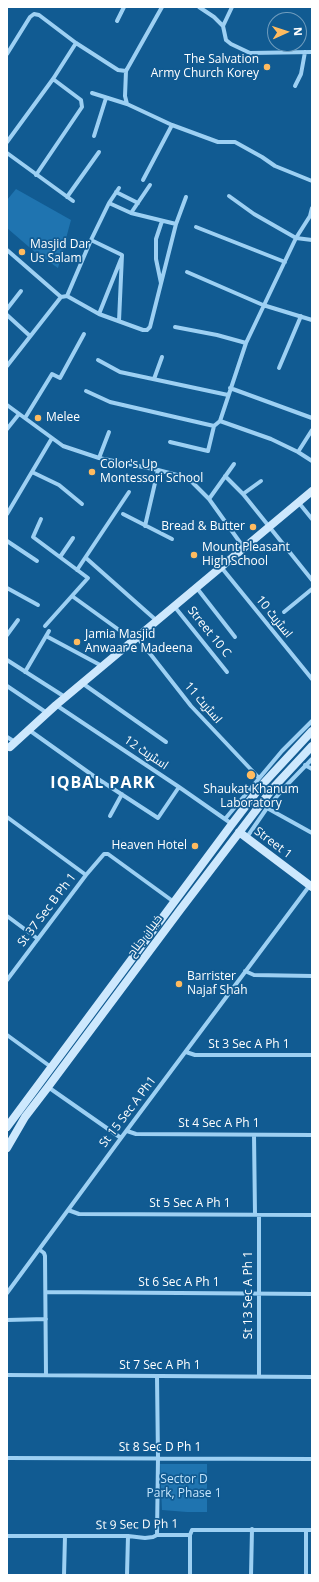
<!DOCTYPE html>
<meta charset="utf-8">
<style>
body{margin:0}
#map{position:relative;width:319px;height:1582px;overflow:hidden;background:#115b92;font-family:"Open Sans",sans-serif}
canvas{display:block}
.frame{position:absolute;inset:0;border:8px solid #fff;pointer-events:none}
.north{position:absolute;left:267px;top:12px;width:40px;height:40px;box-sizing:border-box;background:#115b92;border:1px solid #709dbe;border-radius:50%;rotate:87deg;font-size:11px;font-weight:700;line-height:16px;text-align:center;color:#fff}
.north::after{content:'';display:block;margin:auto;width:14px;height:18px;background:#ffbb5f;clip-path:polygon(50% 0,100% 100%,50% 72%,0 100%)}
</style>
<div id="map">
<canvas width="319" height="1582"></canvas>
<div class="frame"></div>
<div class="north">N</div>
</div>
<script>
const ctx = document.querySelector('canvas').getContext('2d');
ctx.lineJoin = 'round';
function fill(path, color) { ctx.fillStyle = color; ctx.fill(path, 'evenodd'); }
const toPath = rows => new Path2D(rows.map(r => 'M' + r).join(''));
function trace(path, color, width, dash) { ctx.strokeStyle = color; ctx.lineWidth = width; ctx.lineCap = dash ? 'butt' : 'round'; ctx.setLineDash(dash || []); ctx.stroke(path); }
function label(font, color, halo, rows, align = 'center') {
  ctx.font = font + ' "Open Sans",Cairo,sans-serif'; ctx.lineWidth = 3.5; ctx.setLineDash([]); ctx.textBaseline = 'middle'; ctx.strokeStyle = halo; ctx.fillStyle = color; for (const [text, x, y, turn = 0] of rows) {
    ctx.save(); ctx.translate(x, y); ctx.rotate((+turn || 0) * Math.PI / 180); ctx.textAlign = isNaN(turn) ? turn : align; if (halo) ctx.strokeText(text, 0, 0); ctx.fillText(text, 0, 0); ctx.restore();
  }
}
const green = toPath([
 [16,189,71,220,58,268,36,253,7,228,7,200],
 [160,1464,207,1464,207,1512,187,1512,162,1510]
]);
const street = toPath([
 [199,7,214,17,223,26,226,40,231,44,250,53,312,52],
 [117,21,124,7],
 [223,26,232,7],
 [7,54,30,17,34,14,39,15,76,43,118,70,126,71],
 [295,86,301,74,305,52],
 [92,93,127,104,172,125,218,142,235,142,262,157,275,166,312,181],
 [127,104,125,96,126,71,162,7],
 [94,136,106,98],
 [7,142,53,79,76,43],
 [7,153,73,201],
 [36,175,82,107,81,100,53,79],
 [143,180,172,125],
 [116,192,138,203],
 [229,196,254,214,296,238,312,240],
 [67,197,99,152],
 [109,203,131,213,176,224],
 [131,213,150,185],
 [196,227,285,262],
 [91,240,122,255,119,321],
 [7,250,61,297],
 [187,272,263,305,312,320],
 [161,283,156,259,156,239,162,221],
 [67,296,91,240,109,203,119,188],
 [7,309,21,291],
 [99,314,121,259],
 [7,315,30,336],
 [175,327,217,335,246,343],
 [98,360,120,372,228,395],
 [7,366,61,297,67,296,99,314,143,330,147,330,150,327,176,224,186,197],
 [279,368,301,316],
 [154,379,162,357],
 [230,388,312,418],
 [86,391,110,402,214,426,220,421,246,343,296,238,310,216,312,208],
 [7,405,63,446,99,458,158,470,177,475,191,481,209,499,244,548],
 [25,418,52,374,60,378,84,334],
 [220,421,271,439,298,452,312,461],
 [7,429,19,414],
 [170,442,208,451,214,426],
 [298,452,312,430],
 [99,458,109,432],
 [32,472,59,485,82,504],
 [225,476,243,494,312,580],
 [243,494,261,481],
 [209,499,234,464],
 [299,503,312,519],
 [7,514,52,438],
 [123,514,172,539],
 [41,519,33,537,88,578,45,626],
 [145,526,158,470],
 [7,541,37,561],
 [60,557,73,538],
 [86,558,157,621],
 [221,567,312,679],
 [77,570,129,492],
 [196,587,235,637],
 [7,588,38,605],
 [72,596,133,640],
 [174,606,227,672],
 [284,612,312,589],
 [7,635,18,620],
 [46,636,102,666],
 [137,637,191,706,259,778],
 [7,660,65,697],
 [25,672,49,631],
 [82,683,166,742],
 [7,686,47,713],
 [56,705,179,787,232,824],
 [29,730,95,777,158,818,179,787],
 [7,737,15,742],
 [305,765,312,769],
 [267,808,312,833],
 [110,816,122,794],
 [7,817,86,875],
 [225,819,282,751,312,721],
 [247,837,267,808,284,788,312,759],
 [7,916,38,939],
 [245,971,254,975,312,976],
 [7,980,86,875,104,854,108,854,174,902],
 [7,1035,51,1067],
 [186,1052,195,1055,312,1055],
 [48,1087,121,1138],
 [127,1131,136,1134,312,1135],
 [254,1135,255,1214],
 [68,1210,79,1214,312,1215],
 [40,1250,44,1253,45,1256,46,1375],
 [46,1292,312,1294],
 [7,1293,121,1138,310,885],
 [7,1320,46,1319],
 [7,1375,312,1377],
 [259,1376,259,1215],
 [7,1458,312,1459],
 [157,1535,158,1458,157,1376],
 [7,1536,128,1536,145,1538,153,1537,157,1535,190,1535,192,1530,312,1530],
 [64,1575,65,1536],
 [127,1575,128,1536],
 [190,1575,190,1535],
 [251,1575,252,1529],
 [306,1575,306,1530]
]);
const secondary = toPath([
 [10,747,56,705,312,491],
 [239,832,312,887],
 [7,1127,232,824,261,786,312,731],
 [7,1148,25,1117,48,1087,180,910,273,788,312,746]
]);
const markers = [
 [267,67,4,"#ffbb5f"],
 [22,252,4,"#ffbb5f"],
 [38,418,4,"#ffbb5f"],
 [92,472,4,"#ffbb5f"],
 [253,527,4,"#ffbb5f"],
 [194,555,4,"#ffbb5f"],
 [77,642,4,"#ffbb5f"],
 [251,775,5,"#ffbb5f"],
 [195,846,4,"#ffbb5f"],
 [179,984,4,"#ffbb5f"]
];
const poiNames = [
 ["The Salvation",259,60,"right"],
 ["Army Church Korey",259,74,"right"],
 ["Masjid Dar",30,245],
 ["Us Salam",30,259],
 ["Melee",46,418],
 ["Color's Up",100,465],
 ["Montessori School",100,479],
 ["Bread & Butter",245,527,"right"],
 ["Mount Pleasant",202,548],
 ["High School",202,562],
 ["Jamia Masjid",85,635],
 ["Anwaar e Madeena",85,649],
 ["Shaukat Khanum",251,790,"center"],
 ["Laboratory",251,804,"center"],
 ["Heaven Hotel",187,846,"right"],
 ["Barrister",187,977],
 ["Najaf Shah",187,991]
];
const streetNames = [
 ["اسٹریٹ 10",274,617,51],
 ["Street 10 C",209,632,51],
 ["اسٹریٹ 11",203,703,49],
 ["اسٹریٹ 12",146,753,34],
 ["Street 1",273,843,37],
 ["St 37 Sec B Ph 1",47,910,-53],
 ["خیبان جناح",145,936,-53],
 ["St 3 Sec A Ph 1",249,1045],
 ["St 15 Sec A Ph1",128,1112,-53],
 ["St 4 Sec A Ph 1",219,1124],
 ["St 5 Sec A Ph 1",190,1204],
 ["St 6 Sec A Ph 1",179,1283],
 ["St 13 Sec A Ph 1",249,1295,-90],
 ["St 7 Sec A Ph 1",160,1366],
 ["St 8 Sec D Ph 1",160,1448],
 ["St 9 Sec D Ph 1",137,1525,-1]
];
const parkNames = [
 ["Sector D",184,1480],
 ["Park, Phase 1",184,1494]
];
const districtNames = [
 ["IQBAL PARK",103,783]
];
fill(green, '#1f74b0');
trace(street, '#9dd0f3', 4);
trace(secondary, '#cde8fd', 8);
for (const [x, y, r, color] of markers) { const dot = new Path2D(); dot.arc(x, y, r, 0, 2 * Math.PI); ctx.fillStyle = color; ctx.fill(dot); trace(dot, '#115b92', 1.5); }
label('12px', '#fff', '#115b92', poiNames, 'left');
label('12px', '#fff', '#115b92', streetNames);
label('12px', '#c5e6fd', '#115b92', parkNames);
ctx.letterSpacing = '1px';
label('bold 16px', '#fff', '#115b92', districtNames);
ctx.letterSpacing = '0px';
</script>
